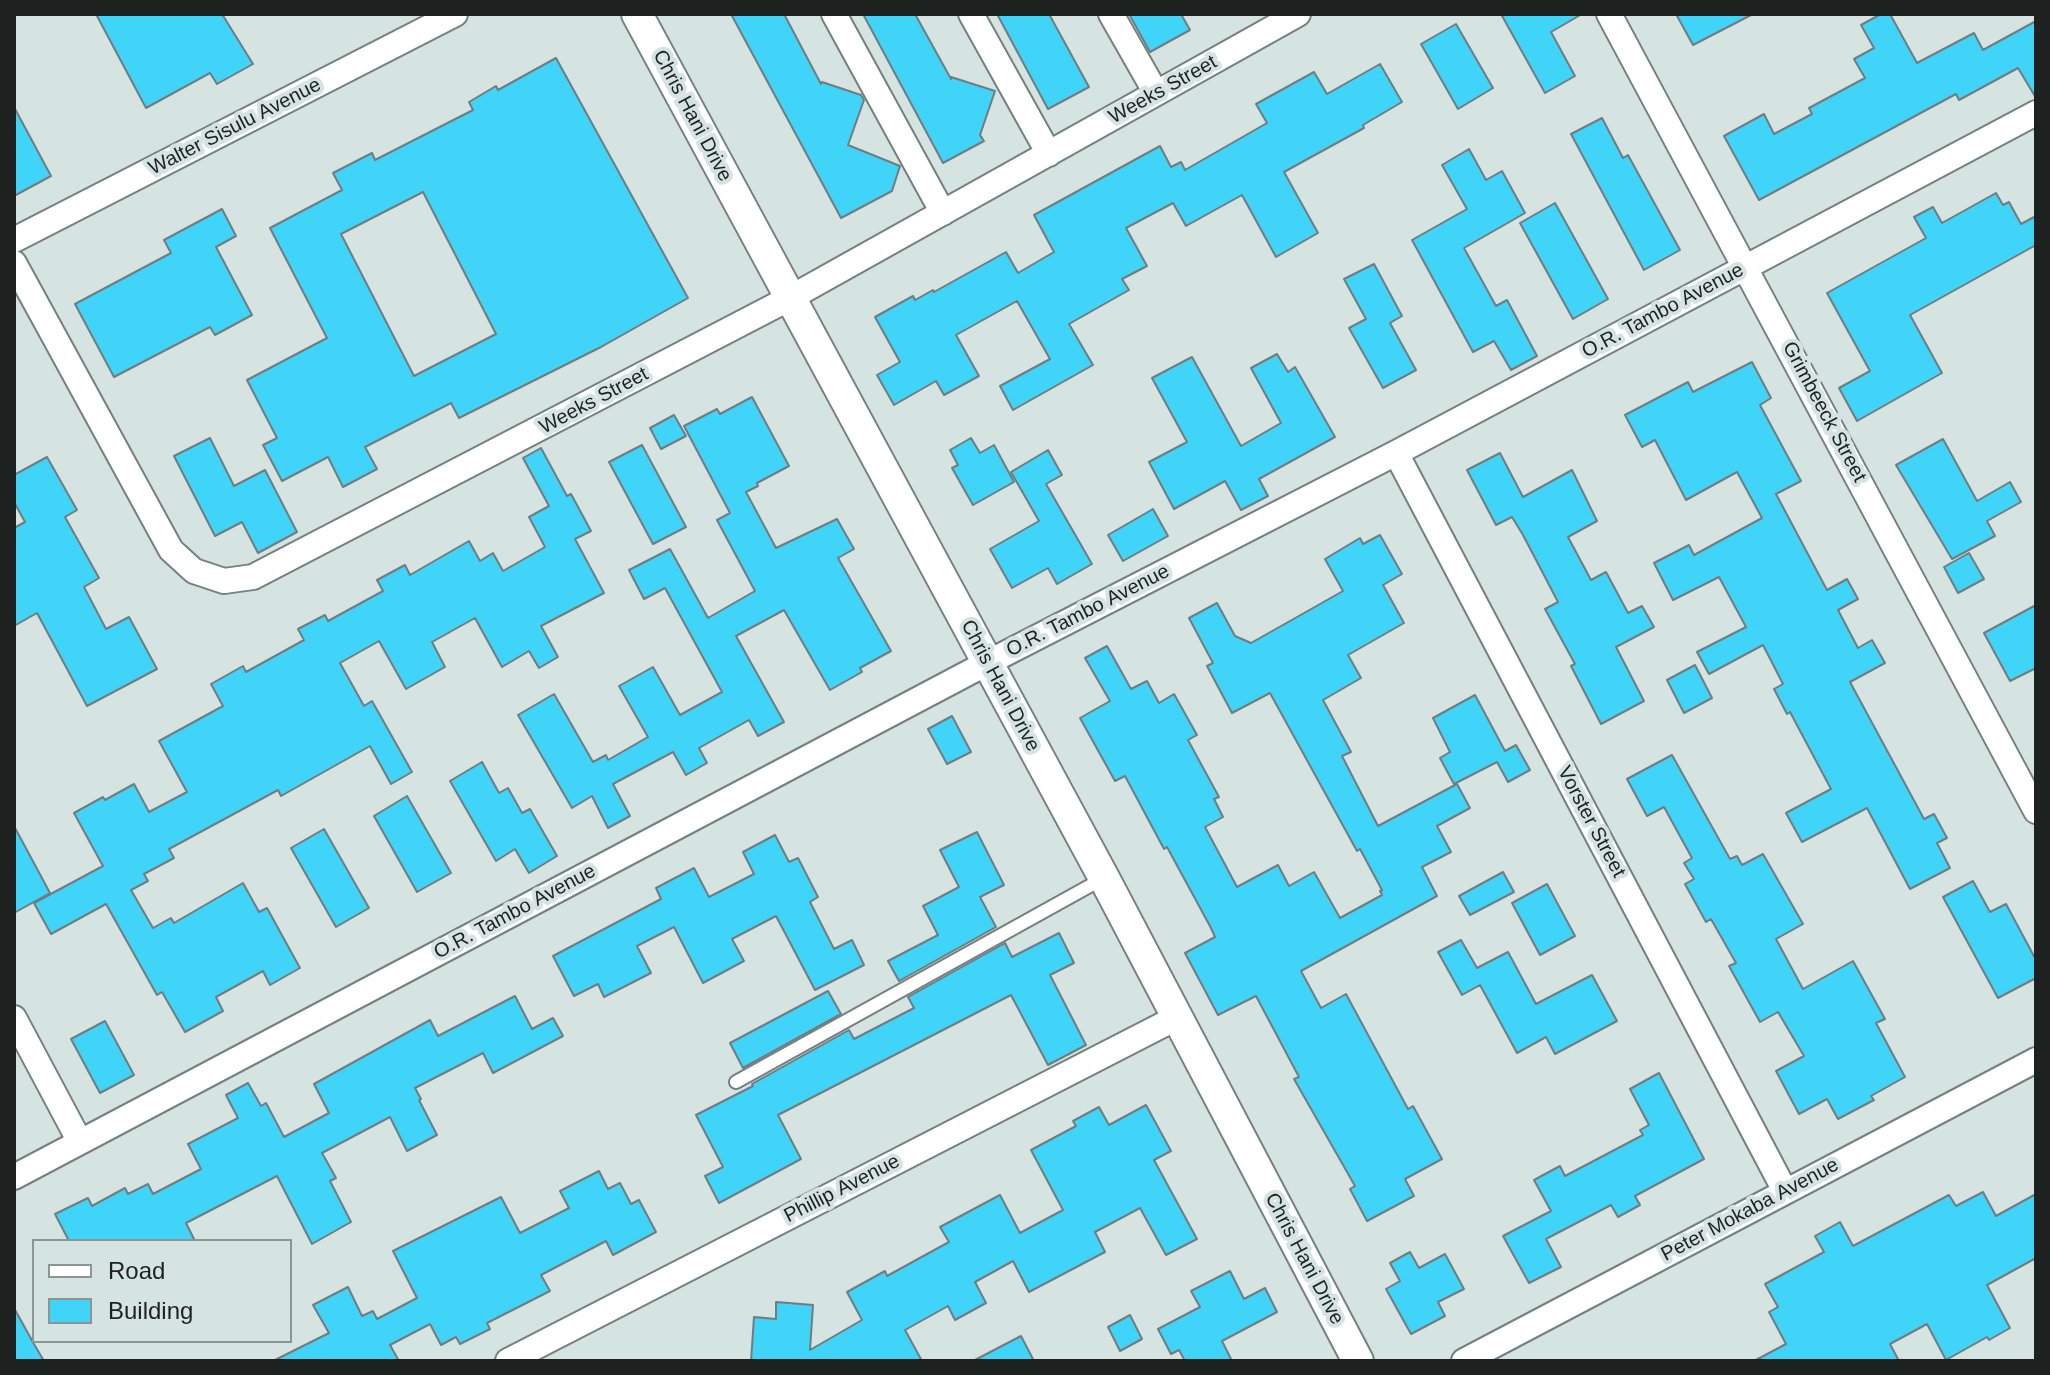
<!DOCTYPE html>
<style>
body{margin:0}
#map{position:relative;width:2050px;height:1375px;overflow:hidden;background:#d5e3e1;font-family:Helvetica,sans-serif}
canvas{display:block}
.frame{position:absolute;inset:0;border:16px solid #1d2221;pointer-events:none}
.legend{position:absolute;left:32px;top:1239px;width:260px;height:104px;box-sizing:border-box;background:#d5e3e1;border:2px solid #8b9694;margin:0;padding:10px 14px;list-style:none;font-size:24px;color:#1d2221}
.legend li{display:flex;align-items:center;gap:16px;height:40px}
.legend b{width:40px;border:2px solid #8b9694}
</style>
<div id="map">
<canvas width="2050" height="1375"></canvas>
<div class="frame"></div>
<ul class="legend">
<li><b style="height:10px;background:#fff"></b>Road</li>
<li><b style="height:22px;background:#40d4f8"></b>Building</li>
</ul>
</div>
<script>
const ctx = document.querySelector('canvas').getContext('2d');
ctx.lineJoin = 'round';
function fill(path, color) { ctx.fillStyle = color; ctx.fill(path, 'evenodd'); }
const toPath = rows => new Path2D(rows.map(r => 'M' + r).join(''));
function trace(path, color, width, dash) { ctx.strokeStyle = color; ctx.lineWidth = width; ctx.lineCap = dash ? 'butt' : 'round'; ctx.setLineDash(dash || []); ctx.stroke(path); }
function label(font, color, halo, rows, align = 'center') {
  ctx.font = font + ' Helvetica,sans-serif'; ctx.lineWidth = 8; ctx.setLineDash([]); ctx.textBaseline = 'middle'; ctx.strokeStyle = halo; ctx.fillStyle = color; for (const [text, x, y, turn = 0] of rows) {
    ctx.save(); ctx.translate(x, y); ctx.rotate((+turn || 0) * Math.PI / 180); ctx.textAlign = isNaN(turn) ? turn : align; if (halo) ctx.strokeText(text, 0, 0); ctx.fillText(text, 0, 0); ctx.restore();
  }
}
const building = toPath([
 [96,14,222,14,253,64,217,84,210,73,146,108,96,14],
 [731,14,784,14,821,84,822,82,861,95,864,100,848,145,900,166,892,191,841,218,731,14],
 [863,14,915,14,951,79,951,77,995,91,980,135,984,141,943,163,863,14],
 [997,14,1049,14,1089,87,1048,109,997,14],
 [1129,14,1181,14,1190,30,1150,52,1129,14],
 [1501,14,1582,14,1551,32,1575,76,1545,93,1501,14],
 [1676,14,1753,14,1693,45,1676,14],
 [1881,14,1890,14,1917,63,1974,33,1983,50,2036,21,2036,98,2018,68,1959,100,1956,94,1759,200,1724,136,1764,114,1774,134,1812,114,1809,108,1865,78,1854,59,1874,48,1861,25,1881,14],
 [1456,24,1493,88,1458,109,1421,44,1456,24],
 [556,58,688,298,601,347,459,418,451,403,365,447,377,469,343,487,328,457,282,481,263,445,277,438,247,380,327,338,270,228,342,190,333,173,372,153,375,160,473,110,469,102,496,86,498,90,556,58],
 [423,192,496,334,414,376,341,234,423,192],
 [1380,64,1402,102,1363,125,1364,128,1284,172,1318,233,1276,257,1242,195,1186,226,1173,203,1126,228,1147,266,1122,279,1129,290,1069,324,1093,365,1013,410,1000,386,1050,359,1017,301,956,335,979,376,944,395,936,381,894,405,877,375,900,362,875,317,913,296,915,300,933,290,934,292,1006,252,1018,273,1054,252,1034,215,1160,146,1171,167,1181,162,1185,170,1267,123,1256,104,1314,72,1327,94,1380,64],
 [14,107,51,176,14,196,14,107],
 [1602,118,1623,158,1628,155,1680,250,1644,270,1571,134,1602,118],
 [1469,149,1486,180,1502,171,1525,213,1464,248,1496,306,1507,300,1537,356,1511,370,1494,341,1473,352,1412,240,1467,209,1442,165,1469,149],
 [1996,193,2003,205,2009,202,2021,224,2036,216,2036,245,1910,315,1942,373,1857,421,1839,388,1870,371,1827,293,1926,238,1914,217,1933,207,1942,223,1996,193],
 [1555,203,1608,299,1573,319,1520,223,1555,203],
 [222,209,236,236,216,247,252,315,215,335,210,327,114,377,75,304,171,253,164,240,222,209],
 [1374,264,1402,316,1390,323,1416,370,1383,388,1349,328,1366,319,1344,279,1374,264],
 [1277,354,1288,372,1295,367,1335,437,1259,479,1268,496,1241,510,1225,481,1174,509,1149,462,1187,442,1152,378,1192,357,1241,446,1281,423,1251,368,1277,354],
 [1752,362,1771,398,1760,405,1801,481,1776,494,1827,590,1847,579,1858,599,1838,610,1858,648,1872,640,1885,663,1850,682,1924,819,1934,814,1947,838,1937,843,1950,868,1910,889,1867,808,1802,842,1786,813,1831,789,1790,712,1787,714,1774,689,1783,684,1763,645,1709,674,1697,652,1746,627,1719,577,1673,600,1654,563,1689,545,1694,555,1762,518,1737,472,1686,500,1655,440,1642,447,1625,415,1688,382,1693,392,1752,362],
 [752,397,789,466,757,483,758,486,746,492,776,548,837,519,854,549,838,558,891,651,860,668,862,672,830,690,784,610,736,636,784,722,758,736,749,720,699,748,707,763,686,775,673,752,613,784,630,816,608,828,592,796,572,808,518,715,554,694,593,762,606,755,608,760,648,737,619,686,653,667,680,715,722,692,665,588,644,599,629,570,670,549,708,618,755,591,717,520,730,513,684,426,717,409,720,414,752,397],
 [674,415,686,436,661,449,650,428,674,415],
 [210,438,234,486,265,470,297,532,258,553,242,522,215,536,174,456,210,438],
 [971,438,980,453,994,445,1014,482,973,505,952,468,958,465,950,450,971,438],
 [1943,439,1977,501,2010,482,2021,502,1987,521,1995,536,1952,559,1896,465,1943,439],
 [642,445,686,527,653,544,609,462,642,445],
 [541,448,567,496,571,494,591,531,575,539,604,593,541,626,558,657,539,668,529,651,502,667,475,618,432,642,445,667,406,689,379,641,340,663,364,706,372,701,412,772,391,784,370,746,281,796,278,790,169,849,174,858,144,874,148,881,131,890,153,928,171,918,174,923,243,883,259,912,267,908,300,968,270,985,263,971,216,997,223,1011,185,1032,162,992,157,995,106,904,51,934,34,903,103,866,74,813,103,797,105,800,134,784,149,812,187,792,159,741,223,706,211,684,243,666,246,672,304,640,298,629,325,615,328,621,383,591,377,580,405,565,410,575,469,541,480,561,493,553,503,571,545,547,529,517,549,506,523,458,541,448],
 [1048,450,1062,475,1046,484,1092,564,1057,584,1048,568,1012,588,990,549,1039,521,1011,472,1048,450],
 [1500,453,1523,497,1572,470,1597,521,1568,537,1591,580,1606,572,1628,613,1642,606,1654,627,1616,647,1644,701,1601,724,1571,666,1575,664,1545,609,1558,602,1523,535,1512,517,1496,525,1467,470,1500,453],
 [47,457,77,510,65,517,99,578,84,587,106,629,129,617,157,669,87,706,37,613,14,626,14,528,25,522,14,502,14,475,47,457],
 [1153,509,1168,536,1123,561,1108,535,1153,509],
 [1380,535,1402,574,1383,585,1404,623,1348,655,1361,678,1323,700,1351,752,1342,756,1378,826,1457,784,1470,808,1437,826,1451,852,1422,867,1437,896,1301,971,1321,1008,1346,994,1408,1109,1413,1106,1442,1159,1405,1179,1414,1196,1367,1221,1350,1189,1355,1186,1294,1079,1299,1077,1256,996,1218,1015,1185,953,1215,937,1211,928,1167,847,1164,849,1125,776,1115,781,1080,718,1110,701,1085,658,1107,646,1131,689,1147,681,1159,703,1174,694,1197,735,1188,740,1219,797,1214,799,1223,817,1205,827,1237,887,1278,865,1289,886,1314,872,1340,918,1382,895,1380,891,1382,890,1360,849,1357,851,1270,693,1232,713,1207,666,1213,663,1189,618,1217,603,1235,636,1251,643,1343,591,1325,559,1360,538,1363,544,1380,535],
 [1969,553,1984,579,1958,593,1944,567,1969,553],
 [2036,605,2036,668,2010,681,1984,633,2036,605],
 [1695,665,1712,698,1684,713,1667,680,1695,665],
 [1475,695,1505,751,1516,745,1530,770,1508,782,1497,762,1454,784,1440,758,1450,752,1433,718,1475,695],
 [952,716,971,752,947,764,928,729,952,716],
 [1672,755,1730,859,1737,856,1742,865,1763,854,1803,924,1776,939,1803,989,1853,961,1885,1019,1876,1023,1905,1077,1871,1096,1874,1100,1838,1119,1827,1099,1799,1114,1776,1071,1804,1056,1778,1012,1760,1022,1729,966,1736,963,1711,919,1706,922,1685,884,1694,879,1684,863,1692,858,1664,807,1647,816,1627,779,1672,755],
 [482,762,499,793,508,788,522,813,530,809,557,856,529,873,515,849,496,861,450,781,482,762],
 [407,796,451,873,417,892,374,816,407,796],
 [14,826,50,893,14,913,14,826],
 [324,829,369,908,336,927,291,848,324,829],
 [977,832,1004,885,980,897,996,927,899,981,888,961,938,935,923,906,959,887,940,850,977,832],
 [775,835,789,862,798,858,818,897,810,902,834,949,852,940,864,965,815,990,776,916,732,939,744,961,703,983,674,927,637,946,651,973,604,997,598,984,574,996,553,956,661,899,656,888,694,868,709,897,754,874,743,852,775,835],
 [1503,872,1514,892,1470,915,1459,896,1503,872],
 [1973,881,1990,912,2006,904,2036,960,2036,978,1998,998,1943,897,1973,881],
 [1547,884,1575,936,1540,955,1512,903,1547,884],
 [1059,933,1074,963,1050,975,1086,1045,1048,1065,1011,995,778,1115,801,1159,719,1203,705,1176,723,1167,696,1115,753,1086,752,1084,849,1030,854,1039,914,1008,908,997,1005,943,1012,957,1059,933],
 [1461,940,1477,968,1508,952,1536,1004,1592,975,1617,1021,1555,1054,1546,1037,1517,1053,1480,985,1462,995,1438,952,1461,940],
 [828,991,841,1014,743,1068,730,1043,828,991],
 [515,996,532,1029,553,1018,563,1036,493,1073,483,1053,415,1088,421,1099,419,1100,437,1135,407,1151,390,1117,322,1153,336,1178,330,1181,351,1222,312,1244,277,1176,186,1223,195,1241,69,1241,55,1214,88,1198,92,1206,125,1188,128,1194,148,1184,153,1194,201,1169,188,1144,238,1118,226,1095,248,1083,261,1106,266,1103,284,1137,329,1113,314,1084,430,1020,438,1036,515,996],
 [105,1021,134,1075,100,1093,71,1039,105,1021],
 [1659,1073,1704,1159,1635,1196,1640,1205,1618,1217,1611,1205,1546,1239,1561,1267,1529,1283,1503,1236,1551,1211,1534,1180,1560,1166,1565,1176,1643,1135,1640,1130,1649,1125,1630,1089,1659,1073],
 [1146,1105,1171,1151,1154,1160,1197,1239,1166,1255,1140,1208,1095,1232,1105,1252,1029,1292,1013,1261,975,1282,986,1303,955,1320,948,1306,905,1330,922,1361,751,1361,754,1317,776,1319,776,1302,813,1305,810,1350,862,1320,847,1292,885,1271,887,1276,949,1242,940,1227,1000,1195,1020,1233,1063,1210,1031,1150,1076,1126,1073,1121,1099,1107,1109,1125,1146,1105],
 [599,1171,608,1189,620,1183,631,1204,639,1200,656,1232,613,1255,606,1241,541,1275,550,1291,487,1323,490,1329,460,1344,456,1337,441,1345,430,1324,390,1345,399,1361,273,1361,329,1333,313,1305,348,1287,362,1316,373,1311,377,1319,417,1298,393,1251,501,1197,520,1233,569,1208,560,1191,599,1171],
 [1983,1192,1996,1216,2036,1194,2036,1258,1987,1285,2010,1328,1989,1340,1987,1337,1946,1360,1927,1324,1890,1344,1899,1361,1754,1361,1786,1344,1769,1312,1778,1307,1765,1284,1824,1252,1815,1236,1840,1222,1853,1246,1949,1195,1956,1206,1983,1192],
 [1410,1252,1419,1268,1445,1254,1464,1289,1438,1302,1445,1316,1411,1334,1386,1289,1400,1281,1390,1263,1410,1252],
 [1230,1271,1244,1299,1265,1288,1277,1312,1222,1341,1232,1361,1185,1361,1179,1350,1171,1354,1158,1329,1200,1307,1191,1291,1230,1271],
 [14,1308,34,1344,44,1361,14,1361,14,1308],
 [1130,1315,1142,1339,1120,1351,1108,1327,1130,1315],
 [1021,1336,1034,1361,973,1361,1021,1336]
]);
const service = toPath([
 [736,1082,1104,878]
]);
const minor = toPath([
 [834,14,943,213],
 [971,14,1049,154],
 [1111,14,1156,93],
 [1609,14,2036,811],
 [14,240,455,14],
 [14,263,171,550,194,571,224,581,253,577,790,298,1298,14],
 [1396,453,1785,1191],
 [14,1018,80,1142],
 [14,1177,987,663,1396,453,2036,113],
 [508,1361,1176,1018],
 [1464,1361,2036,1060]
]);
const tertiary = toPath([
 [637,14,1104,878,1358,1361]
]);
const streetNames = [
 ["Weeks Street",1163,90,-29],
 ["Chris Hani Drive",692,116,62],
 ["Walter Sisulu Avenue",235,127,-27],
 ["O.R. Tambo Avenue",1663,311,-28],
 ["Weeks Street",594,401,-28],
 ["Grimbeeck Street",1824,412,62],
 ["O.R. Tambo Avenue",1088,611,-27],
 ["Chris Hani Drive",1000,686,62],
 ["Vorster Street",1591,822,62],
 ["O.R. Tambo Avenue",515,912,-28],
 ["Phillip Avenue",842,1189,-27],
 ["Peter Mokaba Avenue",1750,1210,-28],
 ["Chris Hani Drive",1304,1259,62]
];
fill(building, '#40d4f8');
trace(building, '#717c80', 2);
trace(service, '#74817f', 16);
trace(minor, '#74817f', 28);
trace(tertiary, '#74817f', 34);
trace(service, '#fff', 12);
trace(minor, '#fff', 24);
trace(tertiary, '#fff', 30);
label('20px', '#1d2221', '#d5e3e1', streetNames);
</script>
